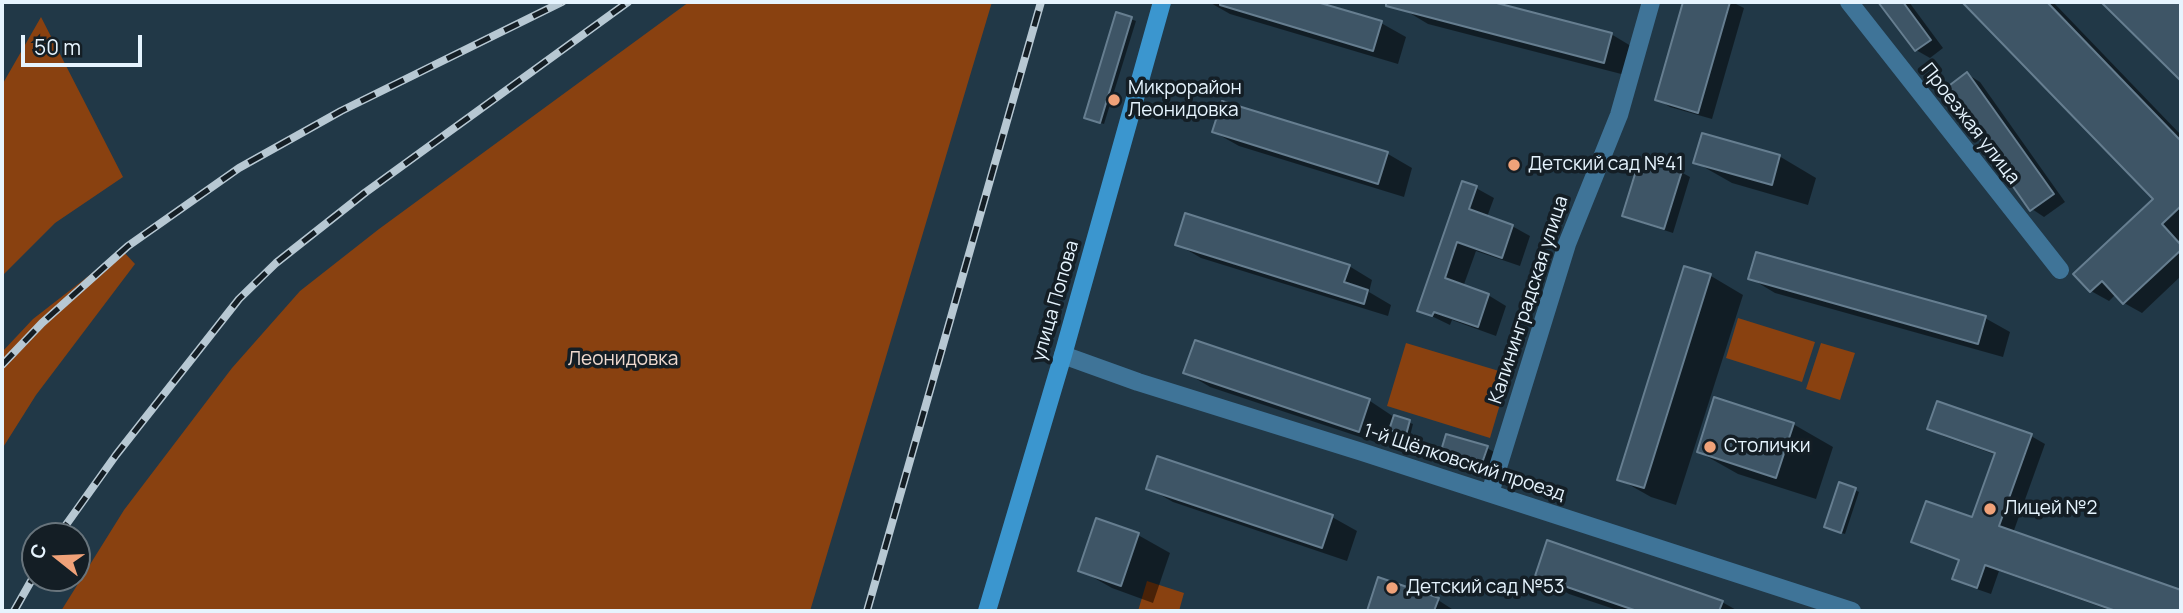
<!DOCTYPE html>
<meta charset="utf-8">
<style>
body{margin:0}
#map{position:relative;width:2183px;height:613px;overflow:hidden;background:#213847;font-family:Manrope,sans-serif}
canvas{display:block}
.frame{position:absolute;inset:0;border:4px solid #e6f4fe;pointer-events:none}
.north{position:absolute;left:21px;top:522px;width:70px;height:70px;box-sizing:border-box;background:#141e25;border:2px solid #68747c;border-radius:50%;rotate:288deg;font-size:19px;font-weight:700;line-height:28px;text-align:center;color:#e6f4fe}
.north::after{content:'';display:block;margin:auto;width:24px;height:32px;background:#f0a279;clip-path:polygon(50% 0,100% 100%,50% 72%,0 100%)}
.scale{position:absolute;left:21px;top:35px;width:121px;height:32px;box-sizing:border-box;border:4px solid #e6f4fe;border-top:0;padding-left:9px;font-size:21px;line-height:24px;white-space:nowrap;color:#e6f4fe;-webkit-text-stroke:5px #141e25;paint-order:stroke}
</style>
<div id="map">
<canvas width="2183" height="613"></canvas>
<div class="frame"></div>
<div class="north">С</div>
<div class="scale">50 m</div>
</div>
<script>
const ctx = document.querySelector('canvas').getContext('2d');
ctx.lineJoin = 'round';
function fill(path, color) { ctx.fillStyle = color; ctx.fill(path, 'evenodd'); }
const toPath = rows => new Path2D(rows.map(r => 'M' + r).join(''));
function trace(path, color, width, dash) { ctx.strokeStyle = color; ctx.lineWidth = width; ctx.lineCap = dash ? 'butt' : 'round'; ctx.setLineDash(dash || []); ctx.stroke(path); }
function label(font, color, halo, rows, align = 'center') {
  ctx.font = font + ' Manrope,sans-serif'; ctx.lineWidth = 7; ctx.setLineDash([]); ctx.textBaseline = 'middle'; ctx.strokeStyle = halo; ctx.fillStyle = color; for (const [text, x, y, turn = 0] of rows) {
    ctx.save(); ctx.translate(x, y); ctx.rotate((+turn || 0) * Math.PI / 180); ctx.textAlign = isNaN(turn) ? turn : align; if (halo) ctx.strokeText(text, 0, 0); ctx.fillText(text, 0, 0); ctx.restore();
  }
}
const green = toPath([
 [689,2,992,2,810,611,61,611,124,510,232,368,300,291,379,229],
 [41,17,123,177,55,223,2,276,2,85],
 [122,250,135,264,36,395,2,449,2,352,33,319],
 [1738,318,1815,342,1802,382,1726,358],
 [1406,343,1509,374,1490,438,1387,406],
 [1821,343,1855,353,1840,400,1806,389],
 [1147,581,1184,593,1179,611,1138,611]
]);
const shadow = toPath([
 [1209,2,1310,2,1381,23,1406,37,1398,64,1230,14],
 [1405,2,1486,2,1611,34,1636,49,1629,76,1428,24,1403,9],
 [1685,2,1732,2,1744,8,1712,119,1670,107,1657,99],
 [1880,2,1909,2,1943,48,1930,58,1916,50],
 [1965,2,2053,2,2181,135,2181,232,2179,235,2181,238,2181,276,2142,313,2124,303,2116,294,2109,301,2091,291,2076,274,2155,199],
 [2103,2,2181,2,2181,79],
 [1117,14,1136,21,1104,124,1090,120],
 [1967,74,1980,82,2065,202,2044,217,2032,209,1963,110,1956,106],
 [1223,103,1388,154,1412,168,1404,197,1239,146,1214,132],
 [1779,156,1816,178,1808,205,1732,183,1695,162],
 [1681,172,1690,177,1673,233,1633,220,1625,215],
 [1476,188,1494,198,1487,217,1512,226,1530,236,1520,266,1476,251,1463,287,1488,295,1506,306,1496,336,1452,320,1450,325,1419,310],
 [1177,244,1349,266,1372,280,1369,292,1391,305,1388,316,1201,258],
 [1685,268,1711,276,1743,295,1676,505,1651,497,1619,479],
 [1750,278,1985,318,2010,332,2003,357,1775,293],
 [1196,342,1370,401,1394,417,1413,424,1410,436,1390,428,1384,445,1210,387,1185,372],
 [1938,403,2031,436,2045,444,2013,533,2181,592,2181,611,2112,611,1999,571,1991,594,1968,586,1955,578,1960,561,1926,549,1913,542,1974,519,1996,455,1943,436,1929,428],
 [1793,424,1833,447,1816,499,1738,474,1699,452],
 [1487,448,1496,453,1491,470,1450,458,1442,453],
 [1148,488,1332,517,1357,531,1347,561,1173,502],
 [1855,490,1859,492,1845,534,1830,529],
 [1097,520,1138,535,1170,553,1153,603,1112,588,1080,570],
 [1537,575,1722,602,1738,611,1620,611,1569,594],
 [1380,580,1438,600,1455,611,1369,611]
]);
const building = toPath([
 [1220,2,1317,2,1382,21,1373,51,1220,5,1220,2],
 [1386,2,1493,2,1612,33,1604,63,1386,6,1386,2],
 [1683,2,1730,2,1698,113,1655,100,1683,2],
 [1878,2,1903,2,1931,40,1915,51,1878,2],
 [1962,2,2047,2,2181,141,2181,206,2162,224,2181,245,2181,250,2123,304,2102,281,2090,292,2073,274,2153,199,1962,2],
 [2101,2,2181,2,2181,81,2101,2],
 [1116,12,1132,17,1100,123,1084,118,1116,12],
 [1967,72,2054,194,2030,211,1957,106,1955,108,1942,91,1967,72],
 [1222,101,1388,152,1378,184,1212,132,1222,101],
 [1702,133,1780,155,1772,185,1693,163,1702,133],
 [1640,158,1682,171,1664,229,1622,216,1640,158],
 [1462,181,1477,186,1469,209,1513,225,1502,258,1457,242,1445,278,1489,294,1478,327,1434,312,1432,316,1417,311,1462,181],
 [1185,213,1350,265,1344,282,1368,290,1364,304,1175,245,1185,213],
 [1756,252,1986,316,1978,344,1748,279,1756,252],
 [1684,266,1711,274,1644,488,1617,480,1684,266],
 [1195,340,1370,399,1359,432,1183,373,1195,340],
 [1714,397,1794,423,1776,478,1697,452,1714,397],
 [1937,401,2032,434,1999,526,2181,590,2181,611,2116,611,1985,565,1977,588,1952,579,1959,560,1911,542,1926,501,1972,517,1995,453,1927,429,1937,401],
 [1394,415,1410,420,1406,435,1389,430,1394,415],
 [1446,434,1488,446,1481,466,1440,454,1446,434],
 [1157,456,1333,515,1322,548,1146,489,1157,456],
 [1839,482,1856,488,1841,533,1824,527,1839,482],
 [1096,518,1139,533,1121,586,1078,571,1096,518],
 [1547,540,1723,601,1719,611,1637,611,1535,576,1547,540],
 [1378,577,1439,598,1434,611,1367,611,1378,577]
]);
const street = toPath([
 [1849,2,2060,270],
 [1063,355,1138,382,1362,452,1852,611],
 [1490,493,1567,244,1619,115,1651,2]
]);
const secondary = toPath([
 [987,611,1063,355,1162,2]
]);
const rail = toPath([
 [2,365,42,323,128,246,239,168,341,111,562,2],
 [58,536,116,455,239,299,276,263,366,192,628,2],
 [14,611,35,574],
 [867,611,1041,2]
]);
const markers = [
 [1114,100,7,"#f0a279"],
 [1514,165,7,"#f0a279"],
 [1710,447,7,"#f0a279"],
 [1990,509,7,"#f0a279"],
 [1392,588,7,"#f0a279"]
];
const poiNames = [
 ["Микрорайон",1128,89],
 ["Леонидовка",1128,111],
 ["Детский сад №41",1528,165],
 ["Столички",1724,447],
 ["Лицей №2",2004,509],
 ["Детский сад №53",1406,588]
];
const streetNames = [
 ["Проезжая улица",1970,124,52],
 ["Калининградская улица",1529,300,-72],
 ["улица Попова",1056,301,-74],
 ["1-й Щёлковский проезд",1464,463,18]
];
const parkNames = [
 ["Леонидовка",623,360]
];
fill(green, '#894110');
fill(shadow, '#0007');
fill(building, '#3e5566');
trace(building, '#667e90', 2);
trace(street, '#3f7498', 18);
trace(secondary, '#3b96cf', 18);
trace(rail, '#b7c8d3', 8);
trace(rail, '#141e25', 5, [16]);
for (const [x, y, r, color] of markers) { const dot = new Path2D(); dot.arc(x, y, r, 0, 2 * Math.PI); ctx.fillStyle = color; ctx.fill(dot); trace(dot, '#141e25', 2.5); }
label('19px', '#e6f4fe', '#141e25', poiNames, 'left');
label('19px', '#e6f4fe', '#141e25', streetNames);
label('19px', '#f0dacf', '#141e25', parkNames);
</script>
